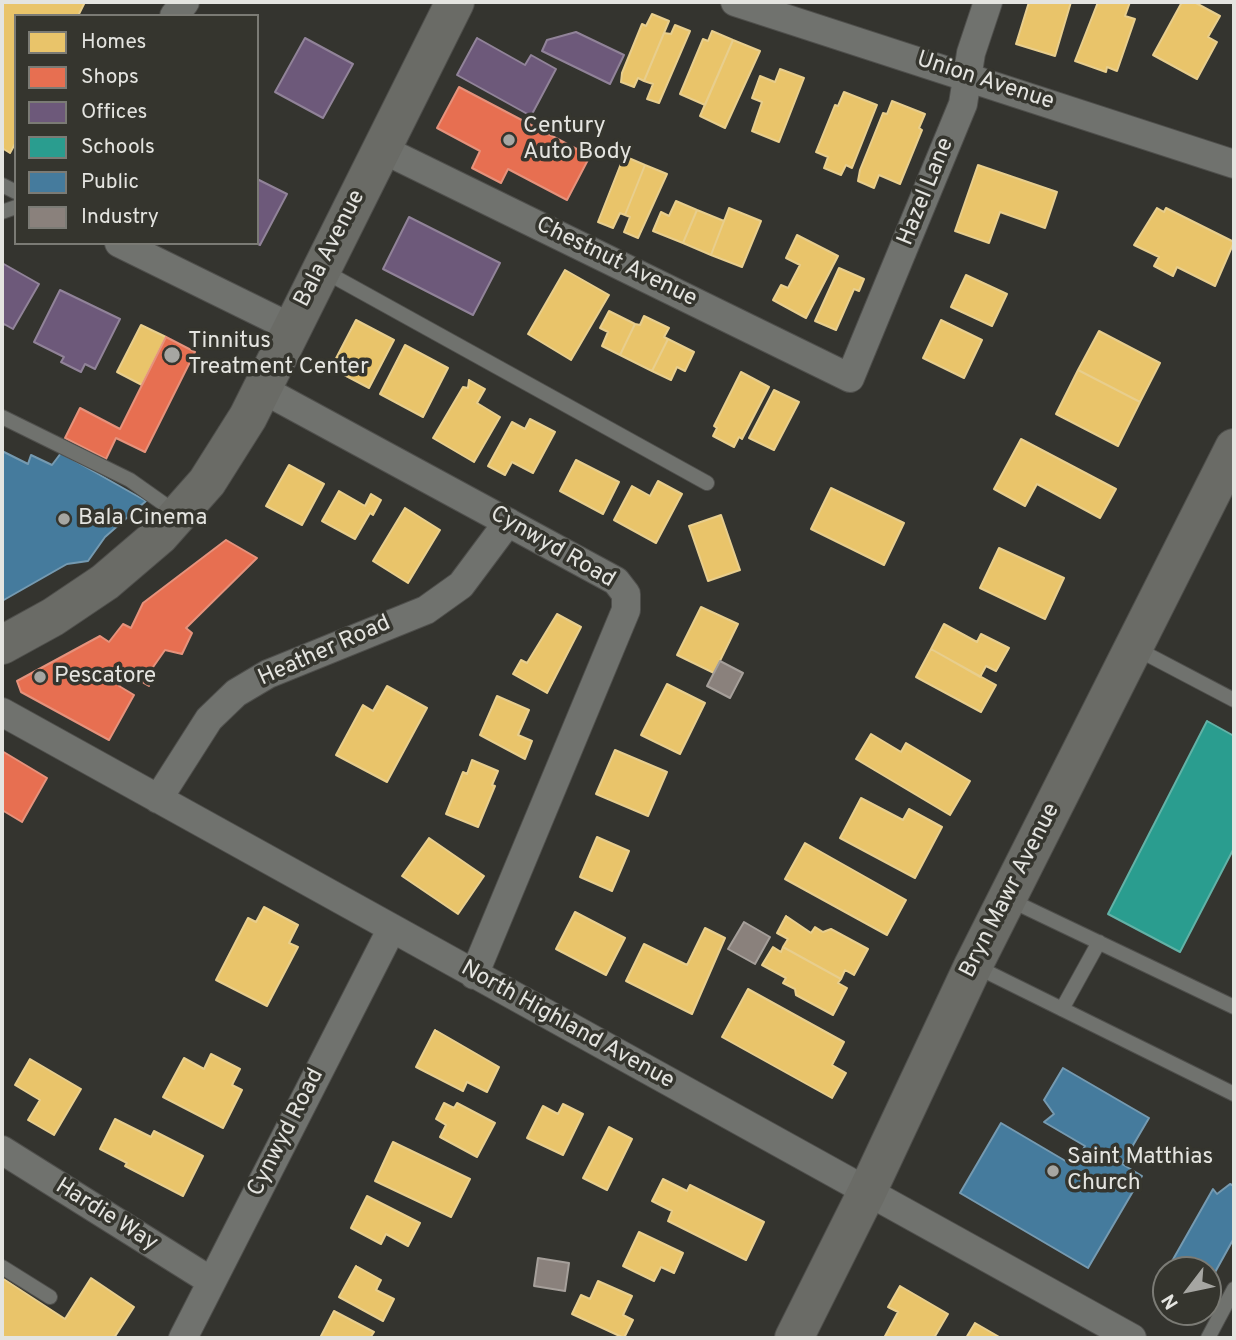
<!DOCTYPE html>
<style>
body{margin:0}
#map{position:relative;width:1236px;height:1340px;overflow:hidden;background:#34342f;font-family:Overpass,sans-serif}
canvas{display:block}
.frame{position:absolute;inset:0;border:4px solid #e4e4e0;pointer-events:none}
.legend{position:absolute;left:14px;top:14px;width:245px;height:231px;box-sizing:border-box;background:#35352e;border:2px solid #7b7b75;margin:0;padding:9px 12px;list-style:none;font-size:21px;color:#e4e4e0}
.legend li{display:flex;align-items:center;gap:14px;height:35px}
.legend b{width:35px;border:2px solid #7b7b75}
.north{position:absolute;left:1152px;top:1256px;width:70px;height:70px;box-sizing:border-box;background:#35352e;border:2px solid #7b7b75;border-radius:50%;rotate:238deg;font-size:19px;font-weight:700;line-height:28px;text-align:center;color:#e4e4e0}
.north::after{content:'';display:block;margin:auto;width:24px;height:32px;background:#a6a6a2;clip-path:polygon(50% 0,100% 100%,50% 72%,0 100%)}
</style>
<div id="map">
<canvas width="1236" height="1340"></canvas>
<div class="frame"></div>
<ul class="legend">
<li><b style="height:19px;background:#e9c46a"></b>Homes</li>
<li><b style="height:19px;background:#e76f51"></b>Shops</li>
<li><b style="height:19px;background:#6d597a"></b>Offices</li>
<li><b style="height:19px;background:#2a9d8f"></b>Schools</li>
<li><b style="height:19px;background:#457b9d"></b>Public</li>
<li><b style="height:19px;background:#8a817c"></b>Industry</li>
</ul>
<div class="north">N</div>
</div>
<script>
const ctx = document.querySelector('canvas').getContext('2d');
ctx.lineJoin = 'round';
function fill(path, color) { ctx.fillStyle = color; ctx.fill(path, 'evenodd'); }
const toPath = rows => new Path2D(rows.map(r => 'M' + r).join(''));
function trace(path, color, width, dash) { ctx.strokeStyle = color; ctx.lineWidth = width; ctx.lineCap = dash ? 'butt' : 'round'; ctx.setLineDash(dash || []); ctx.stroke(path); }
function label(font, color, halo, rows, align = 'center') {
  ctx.font = font + ' Overpass,sans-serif'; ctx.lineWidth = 7; ctx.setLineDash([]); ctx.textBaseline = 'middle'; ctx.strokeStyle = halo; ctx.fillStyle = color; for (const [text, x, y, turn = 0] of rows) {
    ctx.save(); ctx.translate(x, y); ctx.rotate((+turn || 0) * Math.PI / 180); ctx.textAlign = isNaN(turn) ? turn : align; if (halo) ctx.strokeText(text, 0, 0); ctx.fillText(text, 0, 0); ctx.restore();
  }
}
const homes = toPath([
 [2,2,85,2,78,16,16,16,16,142,10,153,2,148,2,2],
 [1029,2,1071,2,1055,56,1016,44,1029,2],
 [1098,2,1130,2,1125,16,1135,19,1117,71,1107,67,1106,72,1075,61,1098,2],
 [1182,2,1194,2,1220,16,1208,37,1217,42,1197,79,1153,55,1182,2],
 [652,14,669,21,644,81,638,78,634,87,621,82,622,73,642,24,646,26,652,14],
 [675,25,690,31,659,103,647,99,653,84,644,81,664,33,671,34,675,25],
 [712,31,733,40,705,105,680,94,703,39,708,41,712,31],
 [733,40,760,51,725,128,700,116,733,40],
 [780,69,804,78,779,142,752,131,762,102,752,98,760,76,775,82,780,69],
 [844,92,877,105,852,168,846,165,841,175,824,168,828,157,816,152,835,105,838,106,844,92],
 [892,101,925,114,919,128,922,130,900,184,879,175,874,188,858,181,860,170,883,113,887,114,892,101],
 [624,156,645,165,625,215,620,213,613,228,598,222,624,156],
 [645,165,667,174,638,238,624,232,630,217,625,215,645,165],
 [978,165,1057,192,1045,228,1000,212,989,243,955,231,978,165],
 [676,201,697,210,683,243,653,231,661,212,669,216,676,201],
 [729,208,761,221,742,267,711,255,729,208],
 [1157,208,1164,212,1166,208,1234,242,1215,286,1177,267,1173,276,1154,266,1159,257,1134,245,1157,208],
 [697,210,724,221,711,255,683,243,697,210],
 [797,235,838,256,806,318,773,300,781,285,788,288,800,265,786,258,797,235],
 [839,268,864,279,859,291,854,289,836,330,815,321,839,268],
 [565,270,609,295,571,360,528,334,565,270],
 [966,275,1007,294,992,326,951,307,966,275],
 [609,311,635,324,620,355,602,346,608,332,600,328,609,311],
 [644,316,669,328,664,337,668,339,652,371,620,355,635,324,640,325,644,316],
 [356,320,394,340,369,388,331,368,356,320],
 [941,320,982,340,964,378,923,358,941,320],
 [141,325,166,337,142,385,117,372,141,325],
 [1099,331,1160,363,1140,402,1078,370,1099,331],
 [668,339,694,352,685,371,677,367,671,380,652,371,668,339],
 [405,345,448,368,423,417,380,394,405,345],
 [1078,370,1140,402,1118,446,1056,414,1078,370],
 [741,372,769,387,742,439,739,437,734,447,713,436,717,428,714,426,741,372],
 [469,380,485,389,477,403,500,417,474,462,433,438,463,387,468,388,469,380],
 [774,390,799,402,774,450,749,438,774,390],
 [530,419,555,432,533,473,512,462,505,475,488,466,512,422,525,429,530,419],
 [1021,439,1116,489,1100,518,1037,484,1025,506,994,489,1021,439],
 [576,460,619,482,603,514,560,491,576,460],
 [289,465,324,484,302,525,266,506,289,465],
 [658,481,682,494,656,543,614,520,632,486,650,496,658,481],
 [831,488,904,523,884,565,811,529,831,488],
 [339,491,365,506,371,494,381,500,373,515,370,513,355,539,322,521,339,491],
 [405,508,440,530,408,583,373,561,405,508],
 [721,515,740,570,708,581,689,526,721,515],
 [999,548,1064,578,1045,619,980,588,999,548],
 [701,607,738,624,714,673,677,655,701,607],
 [557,614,581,627,547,693,513,674,521,660,527,663,557,614],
 [944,624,977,642,981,634,1009,648,996,671,986,666,980,677,931,649,944,624],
 [931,649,996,685,981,712,916,677,931,649],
 [667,684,705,703,680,754,641,735,667,684],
 [387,686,427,708,387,782,336,755,363,705,373,711,387,686],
 [497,696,529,710,518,735,532,741,525,759,480,735,497,696],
 [871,734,901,752,906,743,970,781,950,815,856,759,871,734],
 [615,750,667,772,648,816,596,794,615,750],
 [472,760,498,771,492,785,495,786,478,827,446,814,463,772,467,774,472,760],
 [861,798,903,820,909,809,942,827,915,878,840,838,861,798],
 [597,837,629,851,612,891,580,877,597,837],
 [429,838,484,876,458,914,402,876,429,838],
 [805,843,906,900,887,935,785,879,805,843],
 [264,907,298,925,289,943,298,947,267,1006,216,980,248,918,256,922,264,907],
 [575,912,625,938,606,975,556,949,575,912],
 [786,916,811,933,815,927,823,932,831,929,868,949,854,975,845,970,841,979,783,947,788,939,777,933,786,916],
 [705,928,725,938,692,1014,626,981,644,944,687,965,705,928],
 [773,947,781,952,783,947,841,979,838,983,847,988,833,1015,796,995,795,989,783,983,786,978,762,965,773,947],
 [748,989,844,1042,832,1065,846,1073,832,1098,722,1037,748,989],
 [435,1030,499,1067,487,1092,467,1082,463,1091,416,1067,435,1030],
 [211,1054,240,1069,232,1085,242,1090,223,1128,163,1097,184,1058,204,1069,211,1054],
 [30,1059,81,1089,54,1135,28,1120,40,1100,15,1085,30,1059],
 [444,1103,454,1108,457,1103,495,1123,477,1157,440,1137,446,1125,436,1119,444,1103],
 [563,1104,583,1114,563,1155,527,1138,543,1106,558,1114,563,1104],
 [115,1119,151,1137,154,1131,203,1156,183,1196,125,1166,127,1163,100,1149,115,1119],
 [609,1127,632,1139,607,1190,583,1178,609,1127],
 [393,1142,470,1179,451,1217,375,1181,393,1142],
 [663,1179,687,1191,690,1185,764,1222,746,1260,668,1221,672,1211,652,1201,663,1179],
 [367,1196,420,1223,408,1246,386,1234,381,1244,351,1228,367,1196],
 [639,1232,683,1253,674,1273,661,1267,654,1281,623,1266,639,1232],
 [356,1266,381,1280,376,1290,394,1299,383,1321,339,1297,356,1266],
 [2,1278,65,1319,91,1278,134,1307,114,1338,2,1338,2,1278],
 [598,1281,632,1296,623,1315,633,1320,624,1338,572,1314,581,1295,590,1299,598,1281],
 [900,1286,948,1314,934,1338,884,1338,898,1312,888,1307,900,1286],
 [334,1311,374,1332,370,1338,320,1338,334,1311],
 [975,1323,1001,1338,966,1338,975,1323]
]);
const shops = toPath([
 [459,87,590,156,567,200,508,169,501,183,472,168,480,151,437,128,459,87],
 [166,337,195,352,145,452,116,438,106,459,65,438,80,408,120,429,166,337],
 [226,540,257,558,186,628,192,633,182,654,165,650,151,670,149,686,126,673,119,686,134,695,109,740,21,692,17,681,100,636,109,642,123,624,131,628,143,603,226,540],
 [2,751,47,778,22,822,2,810,2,751]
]);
const offices = toPath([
 [576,32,624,55,610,84,542,51,547,40,576,32],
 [305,38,353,64,323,118,275,92,305,38],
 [477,38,525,65,531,55,556,69,531,116,457,75,477,38],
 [257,179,287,194,260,245,256,243,257,179],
 [409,217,500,263,473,315,383,269,409,217],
 [2,263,39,284,13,329,4,324,2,328,2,263],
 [60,290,120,319,95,369,85,364,81,372,61,362,64,357,34,342,60,290]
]);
const schools = toPath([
 [1207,721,1234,736,1234,848,1180,952,1108,914,1207,721]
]);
const public = toPath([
 [2,451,28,464,31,455,52,465,61,453,146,501,105,537,88,561,67,564,2,601,2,451],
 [1063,1068,1149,1118,1122,1164,1142,1176,1088,1268,960,1193,1001,1123,1074,1166,1085,1146,1044,1122,1054,1114,1044,1100,1063,1068],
 [1230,1184,1234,1186,1234,1238,1208,1285,1208,1270,1167,1270,1213,1189,1217,1194,1230,1184]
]);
const industry = toPath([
 [720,661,743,673,730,698,707,686,720,661],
 [744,922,770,937,755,964,728,949,744,922],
 [538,1258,569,1263,565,1291,534,1286,538,1258]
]);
const lane = toPath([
 [2,185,16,192],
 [2,212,16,207],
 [322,270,707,483],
 [2,417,130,480,178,514],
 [1135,648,1234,700],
 [1008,899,1234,1007],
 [975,966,1234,1094],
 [1062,1009,1099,942],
 [2,1267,50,1297],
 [1208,1338,1234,1289]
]);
const street = toPath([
 [735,2,1234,164],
 [174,16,185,2],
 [382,149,850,378,963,104,971,53,988,2],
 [119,243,292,328],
 [262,389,616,581,626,594,626,610,474,975],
 [2,712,1132,1338],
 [158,799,209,719,236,693,268,674,426,610,461,585,508,522],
 [2,1150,211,1281],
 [183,1338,392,928]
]);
const secondary = toPath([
 [2,645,53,617,105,582,160,535,207,482,248,417,455,2],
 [794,1338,867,1192,973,966,1234,448]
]);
const markers = [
 [509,140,7,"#a6a6a2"],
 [172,355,9,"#a6a6a2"],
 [64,519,7,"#a6a6a2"],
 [40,677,7,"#a6a6a2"],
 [1053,1171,7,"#a6a6a2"]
];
const streetNames = [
 ["Union Avenue",985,82,18],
 ["Hazel Lane",927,192,-68],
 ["Bala Avenue",331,249,-63],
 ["Chestnut Avenue",616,263,26],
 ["Cynwyd Road",552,548,30],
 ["Heather Road",325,652,-24],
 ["Bryn Mawr Avenue",1011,891,-63],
 ["North Highland Avenue",567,1026,29],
 ["Cynwyd Road",287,1133,-63],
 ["Hardie Way",106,1216,32]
];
const poiNames = [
 ["Century",523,127],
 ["Auto Body",523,153],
 ["Tinnitus",188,342],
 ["Treatment Center",188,368],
 ["Bala Cinema",78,519],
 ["Pescatore",54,677],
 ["Saint Matthias",1067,1158],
 ["Church",1067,1184]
];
fill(homes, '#e9c46a');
trace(homes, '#e8ce8d', 2);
fill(shops, '#e76f51');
trace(shops, '#e6927c', 2);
fill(offices, '#6d597a');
trace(offices, '#918399', 2);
fill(schools, '#2a9d8f');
trace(schools, '#62b2a7', 2);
fill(public, '#457b9d');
trace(public, '#759ab1', 2);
fill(industry, '#8a817c');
trace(industry, '#a59f9a', 2);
trace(lane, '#4f4f4c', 16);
trace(street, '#4f4f4c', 30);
trace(secondary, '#4f4f4c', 40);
trace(lane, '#70726e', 14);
trace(street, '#70726e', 28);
trace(secondary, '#6a6b66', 38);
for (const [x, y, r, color] of markers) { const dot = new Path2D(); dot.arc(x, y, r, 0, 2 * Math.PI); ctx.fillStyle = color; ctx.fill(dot); trace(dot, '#35352e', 2.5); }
label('23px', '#e4e4e0', '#35352e', streetNames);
label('23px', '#e4e4e0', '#35352e', poiNames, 'left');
</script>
